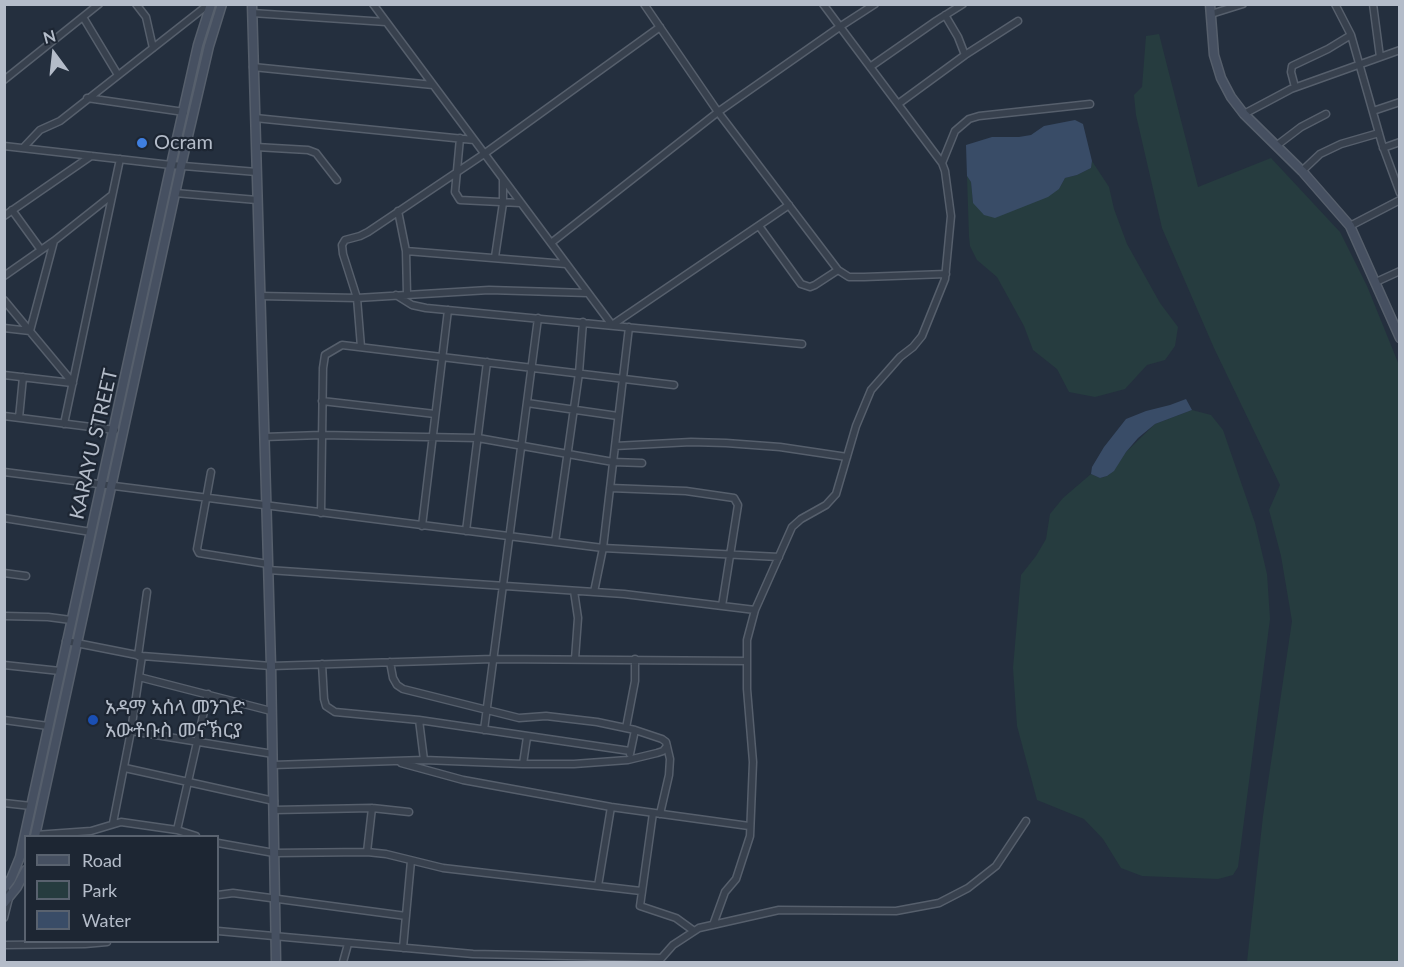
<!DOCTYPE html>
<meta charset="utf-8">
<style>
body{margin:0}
#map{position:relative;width:1404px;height:967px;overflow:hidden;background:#242f3e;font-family:Lato,sans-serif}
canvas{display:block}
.frame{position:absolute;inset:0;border:6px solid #b4bcc9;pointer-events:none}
.legend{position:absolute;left:24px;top:835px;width:195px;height:108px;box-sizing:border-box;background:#1d2633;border:2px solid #59626f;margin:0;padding:8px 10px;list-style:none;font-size:18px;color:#b4bcc9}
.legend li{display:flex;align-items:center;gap:12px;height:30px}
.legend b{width:30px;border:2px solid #59626f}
.north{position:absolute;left:24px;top:24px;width:60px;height:60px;-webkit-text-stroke:4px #1d2633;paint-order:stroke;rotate:345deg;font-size:16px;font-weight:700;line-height:24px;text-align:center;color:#b4bcc9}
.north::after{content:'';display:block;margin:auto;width:21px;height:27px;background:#b4bcc9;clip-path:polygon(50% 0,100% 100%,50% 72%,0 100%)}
</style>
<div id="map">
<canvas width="1404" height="967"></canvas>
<div class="frame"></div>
<ul class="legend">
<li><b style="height:8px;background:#465061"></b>Road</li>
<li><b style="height:16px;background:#263c3f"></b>Park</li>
<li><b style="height:16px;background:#394c67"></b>Water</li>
</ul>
<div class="north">N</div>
</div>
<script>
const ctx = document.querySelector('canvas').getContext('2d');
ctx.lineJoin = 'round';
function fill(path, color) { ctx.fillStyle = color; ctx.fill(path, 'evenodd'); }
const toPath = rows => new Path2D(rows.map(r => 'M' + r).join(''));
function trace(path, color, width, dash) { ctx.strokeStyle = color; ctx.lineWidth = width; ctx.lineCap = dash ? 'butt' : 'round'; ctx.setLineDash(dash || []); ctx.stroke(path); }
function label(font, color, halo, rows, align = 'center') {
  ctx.font = font + ' Lato,"Noto Sans Ethiopic",sans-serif'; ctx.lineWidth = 4.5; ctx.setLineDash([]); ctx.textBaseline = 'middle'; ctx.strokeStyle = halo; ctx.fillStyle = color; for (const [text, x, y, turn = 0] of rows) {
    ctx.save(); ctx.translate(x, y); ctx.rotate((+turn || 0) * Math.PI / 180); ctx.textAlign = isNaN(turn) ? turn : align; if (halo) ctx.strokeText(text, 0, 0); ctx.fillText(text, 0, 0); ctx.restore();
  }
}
const green = toPath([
 [1159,34,1198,187,1271,158,1340,232,1367,286,1399,365,1399,962,1247,962,1263,816,1292,621,1281,556,1269,510,1280,485,1214,348,1162,228,1136,115,1134,95,1142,87,1146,36],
 [1092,161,1109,187,1114,209,1127,244,1160,303,1178,327,1175,346,1165,360,1147,365,1125,389,1095,397,1069,392,1057,369,1033,350,1024,326,997,277,977,260,970,246,969,236,967,176,971,182,973,203,1059,189,1065,178,1077,175,1091,168],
 [1192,410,1211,415,1223,430,1255,523,1267,574,1270,619,1238,867,1233,875,1218,879,1142,876,1121,868,1103,839,1084,819,1037,800,1017,726,1013,668,1021,575,1036,556,1046,539,1050,514,1063,498,1091,474,1100,478,1107,476,1114,470,1126,452,1155,424]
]);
const water = toPath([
 [1075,120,1083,124,1092,161,1091,168,1077,175,1065,178,1059,189,1048,197,995,218,984,215,973,203,971,182,967,176,966,145,992,137,1019,137,1031,135,1044,126],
 [1186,399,1192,410,1155,424,1138,438,1126,452,1114,471,1107,476,1100,478,1091,474,1092,467,1104,447,1126,419,1146,411,1170,405]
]);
const street = toPath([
 [136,4,146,17,153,48],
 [373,4,612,325,789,205],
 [644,4,718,112,838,270,849,277,864,277,946,274],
 [1335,4,1351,35,1382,144,1400,193],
 [1373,4,1380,57],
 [252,13,386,22],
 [1211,14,1243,4],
 [945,15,958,37,965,55],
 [83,17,118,75],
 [253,67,433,85],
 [870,67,936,21,963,4],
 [4,80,99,4],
 [1295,87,1291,72,1292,66,1328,49,1351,35],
 [87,98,184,112],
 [898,104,965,55,1018,21],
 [1373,111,1400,102],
 [1244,114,1291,89,1400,50],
 [255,118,474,140],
 [460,138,455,192,460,200,520,203],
 [4,146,171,165,257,172],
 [1276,146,1301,127,1326,114],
 [256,147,308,150,316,153,337,180],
 [23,148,40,130,60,121,209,4],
 [1383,148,1400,142],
 [942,163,955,131,969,119,979,116,1090,104],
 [1302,171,1320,154,1341,144,1379,133],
 [175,193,257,200],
 [12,210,41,250],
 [398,211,406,251,407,294],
 [4,216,91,156],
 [759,226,801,284,810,287,815,285,838,270],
 [1350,226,1400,200],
 [551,243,718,112,841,26,875,4],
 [406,251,566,264],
 [495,257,503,203,503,180],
 [4,276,54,241,112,195],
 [1376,282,1400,271],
 [396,295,412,305,426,308,802,344],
 [260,296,357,298,489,290,588,293],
 [4,300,73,383],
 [4,328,30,331,54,241],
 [361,347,357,298,343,254,342,245,345,240,360,236,368,232,484,154,660,27],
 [4,375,72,383],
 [322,401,435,414],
 [527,403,618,416],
 [4,416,115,430],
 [19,418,23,377],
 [64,424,120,159],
 [264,437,321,435,478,438,613,462,642,463],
 [615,446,691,442,726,443,780,447,847,457],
 [4,472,603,548,779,557],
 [211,472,197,549,199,553,268,564],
 [610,488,686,491,734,498,738,505,722,606],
 [321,513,323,368,325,355,342,345,674,385],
 [4,518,91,532],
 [422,526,448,310],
 [466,531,487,362],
 [555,542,579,373,583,322],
 [268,570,624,594,755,610],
 [4,573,26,576],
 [574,591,578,618,575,659],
 [594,592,603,548,629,327],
 [4,616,48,617,71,620],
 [66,641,142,656,271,666,493,659,747,661],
 [138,656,147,592],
 [390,662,393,678,397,685,403,689,519,718,546,716,597,722,635,730,662,739,666,742,670,759,669,775,660,814],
 [322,664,324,699,326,706,335,712,419,720,630,751],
 [4,665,60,671],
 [139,677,271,711],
 [4,720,48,726],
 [419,720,424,760],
 [626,728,635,681,635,659],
 [484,730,538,318],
 [131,731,273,754],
 [630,754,635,730],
 [401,763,463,780,611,807,749,826],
 [523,764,527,737],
 [273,765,424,760,523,764,574,764,628,760,657,753,663,751,667,746],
 [125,768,274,801],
 [4,803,31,806],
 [274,810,372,808,409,812],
 [653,813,640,906,676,918,694,931],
 [113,823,131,731,142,656],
 [177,830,208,694],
 [35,835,91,831,121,822,177,830,196,836],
 [218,843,274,853,367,852,386,854,443,868,641,891],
 [367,852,372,808],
 [598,886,611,807],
 [218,895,233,893,406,916],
 [4,918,9,898,5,888],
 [713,925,725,892,736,879,750,836,753,762,747,689,747,640,755,610,792,527,801,519,826,505,836,494,856,426,871,390,900,357,913,347,922,336,945,279,951,216,945,171,942,163,823,4],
 [218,931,473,954,661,958],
 [4,945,85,944,107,942],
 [403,948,411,861],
 [343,962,348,944],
 [658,962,673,945,699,928,779,910,896,911,939,903,968,888,996,866,1026,821]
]);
const secondary = toPath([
 [252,4,271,666,276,962],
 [1210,4,1214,55,1221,78,1231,97,1244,114,1302,171,1350,226,1400,338],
 [35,836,181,166,209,46,222,4],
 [4,888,11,879,20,857,171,165,198,45,211,4],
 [4,903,17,887,26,870]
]);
const markers = [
 [142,143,6,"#3f7fe0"],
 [93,720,6,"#1a4fb4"]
];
const poiNames = [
 ["Ocram",154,143],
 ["አዳማ አሰላ መንገድ",105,708],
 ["አውቶቡስ መናኽርያ",105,731]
];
const streetNames = [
 ["KARAYU STREET",94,444,-77]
];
fill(green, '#263c3f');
fill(water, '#394c67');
trace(street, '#565f6c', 9);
trace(secondary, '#565f6c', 11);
trace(street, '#38414e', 6);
trace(secondary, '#465061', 8);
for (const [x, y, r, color] of markers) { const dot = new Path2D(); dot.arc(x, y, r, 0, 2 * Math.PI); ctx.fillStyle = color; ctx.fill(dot); trace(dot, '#1d2633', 2); }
label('20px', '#b4bcc9', '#1d2633', poiNames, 'left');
label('20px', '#b4bcc9', '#1d2633', streetNames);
</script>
